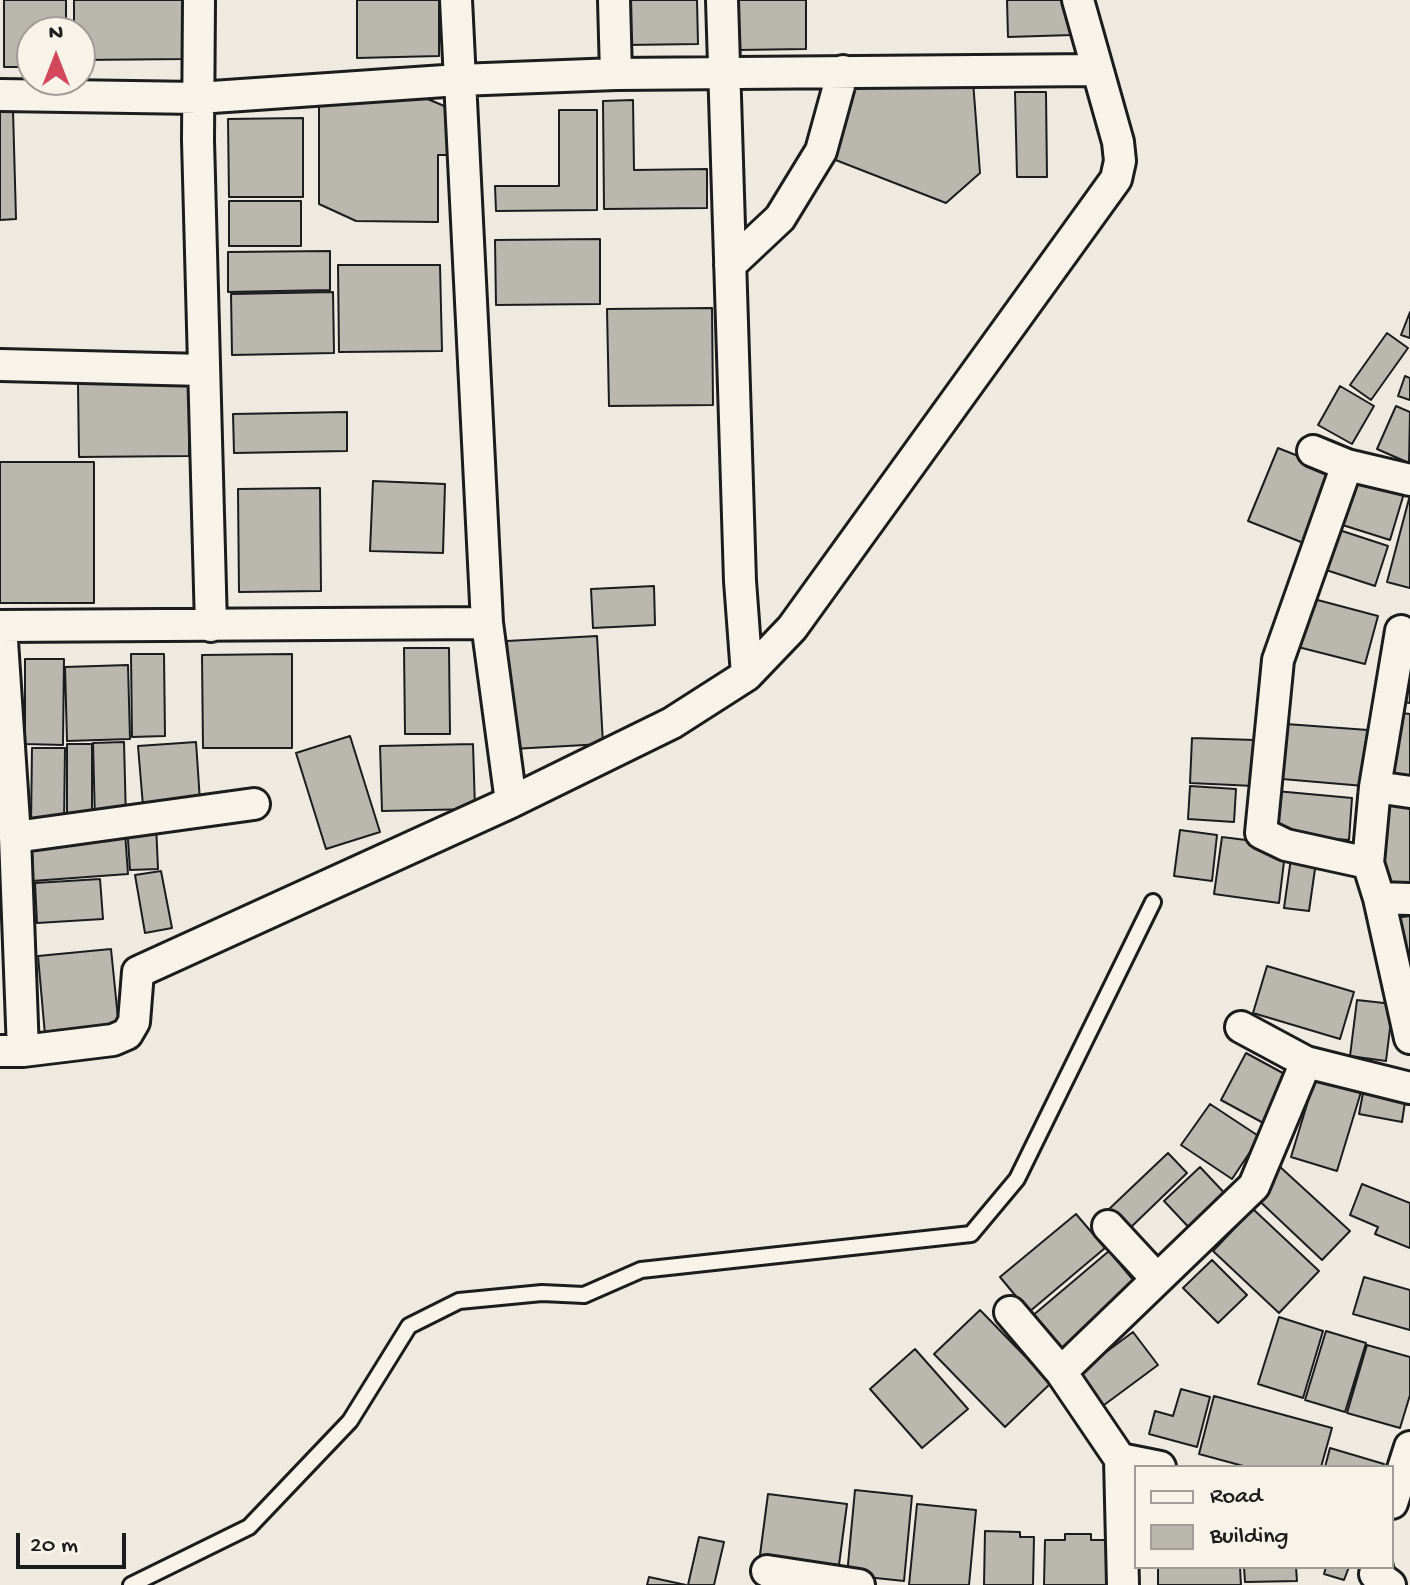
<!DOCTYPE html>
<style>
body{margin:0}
#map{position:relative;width:1410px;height:1585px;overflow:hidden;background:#eeeae0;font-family:"Gochi Hand",sans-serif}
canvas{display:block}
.legend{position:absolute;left:1134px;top:1465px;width:260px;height:104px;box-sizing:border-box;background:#f7f3e8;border:2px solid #9f9d96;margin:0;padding:10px 14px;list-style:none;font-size:24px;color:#1c1c1c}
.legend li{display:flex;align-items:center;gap:16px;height:40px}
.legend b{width:40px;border:2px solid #9f9d96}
.north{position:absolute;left:16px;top:16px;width:80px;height:80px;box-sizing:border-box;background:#f7f3e8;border:2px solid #9f9d96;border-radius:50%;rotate:0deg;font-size:22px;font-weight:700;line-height:32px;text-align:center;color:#1c1c1c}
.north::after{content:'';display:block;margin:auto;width:28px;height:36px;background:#d1495b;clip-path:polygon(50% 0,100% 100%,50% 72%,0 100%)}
.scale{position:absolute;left:16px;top:1533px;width:110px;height:36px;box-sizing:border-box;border:4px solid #1c1c1c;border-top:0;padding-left:10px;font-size:24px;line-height:28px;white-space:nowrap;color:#1c1c1c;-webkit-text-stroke:6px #f7f3e8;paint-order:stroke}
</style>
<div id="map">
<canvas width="1410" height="1585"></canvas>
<ul class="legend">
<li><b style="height:10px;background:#f7f3e8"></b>Road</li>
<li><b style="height:22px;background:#bab7af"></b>Building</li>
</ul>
<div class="north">N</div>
<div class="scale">20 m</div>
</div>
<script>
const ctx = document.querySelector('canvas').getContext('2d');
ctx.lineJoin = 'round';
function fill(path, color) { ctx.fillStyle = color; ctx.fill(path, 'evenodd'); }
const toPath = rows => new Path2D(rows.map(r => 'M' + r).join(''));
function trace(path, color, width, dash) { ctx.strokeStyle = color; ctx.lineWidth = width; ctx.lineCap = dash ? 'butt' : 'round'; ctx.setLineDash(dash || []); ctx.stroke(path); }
const building = toPath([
 [4,0,66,0,66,32,32,32,32,67,4,67,4,0],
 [74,0,185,0,186,59,80,60,80,32,74,32,74,0],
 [357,0,439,0,439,56,357,58,357,0],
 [625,0,697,0,698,44,626,45,625,0],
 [736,0,806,0,806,49,737,50,736,0],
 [1007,0,1071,0,1072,35,1008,37,1007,0],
 [973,81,980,173,946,203,833,159,850,83,973,81],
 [319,92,411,92,449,108,449,155,438,155,438,222,356,221,319,204,319,92],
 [1015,92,1046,92,1047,177,1017,177,1015,92],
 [633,100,634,170,707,169,707,208,604,209,603,101,633,100],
 [0,110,13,110,16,219,0,220,0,110],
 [559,110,597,110,597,210,496,211,495,186,559,186,559,110],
 [303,118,303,197,229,197,228,119,303,118],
 [229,201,301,201,301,246,229,246,229,201],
 [600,239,600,304,496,305,495,240,600,239],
 [330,251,330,290,228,292,228,252,330,251],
 [338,265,440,265,442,351,339,352,338,265],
 [333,292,334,353,232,355,231,294,333,292],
 [712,308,713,405,609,406,607,309,712,308],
 [1410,312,1410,338,1401,335,1410,312],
 [1387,333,1408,348,1371,400,1350,385,1387,333],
 [1405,376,1410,378,1410,400,1398,396,1405,376],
 [189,383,189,456,79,457,78,384,189,383],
 [1340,386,1374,406,1352,444,1318,425,1340,386],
 [1396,406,1410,412,1409,463,1377,449,1396,406],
 [347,412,347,451,234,453,233,414,347,412],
 [1278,448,1336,471,1306,544,1248,521,1278,448],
 [0,462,94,462,94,603,0,603,0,462],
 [1349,472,1405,490,1390,540,1333,522,1349,472],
 [373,481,445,484,443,553,370,551,373,481],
 [320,488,321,591,239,592,238,489,320,488],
 [1410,495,1410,588,1387,582,1410,495],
 [1330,527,1388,546,1375,586,1317,567,1330,527],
 [654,586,655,625,593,628,591,589,654,586],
 [1310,598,1378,616,1365,664,1298,647,1310,598],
 [1410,625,1410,703,1397,701,1410,625],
 [597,636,603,744,512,749,507,641,597,636],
 [404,648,449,648,450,734,405,734,404,648],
 [131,654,164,654,165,736,132,737,131,654],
 [292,654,292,748,203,748,202,655,292,654],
 [25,659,64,659,63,745,25,744,25,659],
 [128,665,130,739,67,741,65,667,128,665],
 [1394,712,1410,714,1410,786,1384,782,1394,712],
 [1286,724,1368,730,1364,786,1282,779,1286,724],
 [350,736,380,832,326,849,296,753,350,736],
 [1192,738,1255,740,1254,786,1190,783,1192,738],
 [124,742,126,820,95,821,93,743,124,742],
 [196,742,200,801,143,806,138,746,196,742],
 [67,744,92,744,92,823,67,823,67,744],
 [473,744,475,809,382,811,380,746,473,744],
 [32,748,65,748,64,825,31,825,32,748],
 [1190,786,1236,789,1234,822,1188,819,1190,786],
 [1276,791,1352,798,1349,840,1272,834,1276,791],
 [1389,804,1410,806,1410,885,1382,883,1389,804],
 [156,824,158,869,130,870,127,825,156,824],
 [1180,830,1217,835,1212,881,1174,876,1180,830],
 [125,832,128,874,32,881,29,839,125,832],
 [1222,837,1286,845,1279,903,1214,894,1222,837],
 [1292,851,1317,855,1309,911,1284,908,1292,851],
 [161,871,172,928,145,933,135,875,161,871],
 [100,879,103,919,37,923,35,883,100,879],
 [1410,916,1410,968,1402,969,1395,918,1410,916],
 [111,949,119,1028,45,1035,38,956,111,949],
 [1267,966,1354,992,1340,1039,1253,1013,1267,966],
 [1357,1000,1393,1004,1386,1061,1350,1056,1357,1000],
 [1246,1053,1292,1078,1267,1125,1221,1100,1246,1053],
 [1315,1078,1361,1092,1337,1171,1291,1157,1315,1078],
 [1363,1093,1405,1102,1402,1122,1359,1114,1363,1093],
 [1210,1104,1260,1137,1232,1179,1181,1145,1210,1104],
 [1168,1153,1187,1173,1127,1231,1107,1211,1168,1153],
 [1278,1165,1350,1231,1322,1260,1251,1193,1278,1165],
 [1200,1167,1231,1200,1195,1234,1164,1201,1200,1167],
 [1362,1184,1410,1203,1410,1248,1375,1234,1378,1227,1350,1215,1362,1184],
 [1253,1209,1319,1271,1279,1313,1213,1251,1253,1209],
 [1076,1214,1105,1248,1029,1312,1000,1277,1076,1214],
 [1109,1251,1139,1287,1060,1352,1031,1317,1109,1251],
 [1212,1260,1247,1295,1218,1323,1183,1288,1212,1260],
 [1364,1277,1410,1290,1410,1330,1353,1314,1364,1277],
 [980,1310,1051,1383,1005,1427,934,1354,980,1310],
 [1279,1317,1323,1331,1303,1398,1258,1384,1279,1317],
 [1326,1331,1366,1343,1345,1412,1305,1400,1326,1331],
 [1133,1332,1158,1365,1100,1408,1075,1375,1133,1332],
 [1367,1345,1410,1357,1410,1395,1400,1428,1347,1413,1367,1345],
 [915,1349,968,1409,922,1448,870,1389,915,1349],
 [1181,1389,1210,1397,1197,1447,1149,1434,1155,1411,1173,1416,1181,1389],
 [1214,1396,1332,1428,1321,1467,1247,1467,1199,1454,1214,1396],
 [1330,1448,1384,1464,1383,1467,1325,1467,1330,1448],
 [855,1490,912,1496,904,1581,847,1575,855,1490],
 [768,1494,847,1504,839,1565,760,1555,768,1494],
 [917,1504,976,1510,969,1585,909,1585,917,1504],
 [985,1531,1020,1532,1020,1537,1034,1537,1033,1585,984,1585,985,1531],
 [1065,1534,1091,1534,1091,1540,1115,1540,1115,1585,1044,1585,1045,1540,1065,1540,1065,1534],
 [699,1537,724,1542,714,1585,688,1585,699,1537],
 [1158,1567,1240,1567,1241,1585,1158,1585,1158,1567],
 [1244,1567,1296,1567,1297,1581,1245,1582,1244,1567],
 [1326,1567,1349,1567,1344,1580,1324,1574,1326,1567],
 [649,1577,686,1585,647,1585,649,1577]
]);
const lane = toPath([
 [131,1585,249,1527,350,1421,409,1326,459,1301,542,1293,584,1295,641,1270,971,1234,1017,1179,1153,902]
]);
const street = toPath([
 [199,0,198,140,211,626],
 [456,0,487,623],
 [614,0,616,74],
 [0,95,198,98,459,80,616,74,1097,70],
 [730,265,780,218,821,151,843,71],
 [0,365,203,370],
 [1313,451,1347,465,1410,480],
 [1347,465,1278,660,1261,833,1286,845,1368,863],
 [0,626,487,623,511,802],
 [1,626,15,837,23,1051],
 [1401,631,1375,787,1368,863,1379,898,1410,1038],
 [747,675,792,628,1116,179,1120,161,1118,142,1078,0],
 [1375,787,1410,792],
 [15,837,254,804],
 [1379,898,1410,899],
 [1241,1027,1306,1062,1410,1088],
 [0,1051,23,1051,113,1040,127,1034,134,1022,138,972,511,802,672,723,747,675,740,581,722,0],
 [1108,1226,1157,1279],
 [1010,1312,1061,1372,1120,1459,1123,1585],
 [1061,1372,1254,1186,1306,1062],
 [1120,1459,1160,1467],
 [1392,1503,1410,1447],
 [1377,1567,1375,1574,1390,1585],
 [767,1571,859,1585]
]);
fill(building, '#bab7af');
trace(building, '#1c1c1c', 2);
trace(lane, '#1c1c1c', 20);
trace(street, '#1c1c1c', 36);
trace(lane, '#f7f3e8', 14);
trace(street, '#f7f3e8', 30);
</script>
